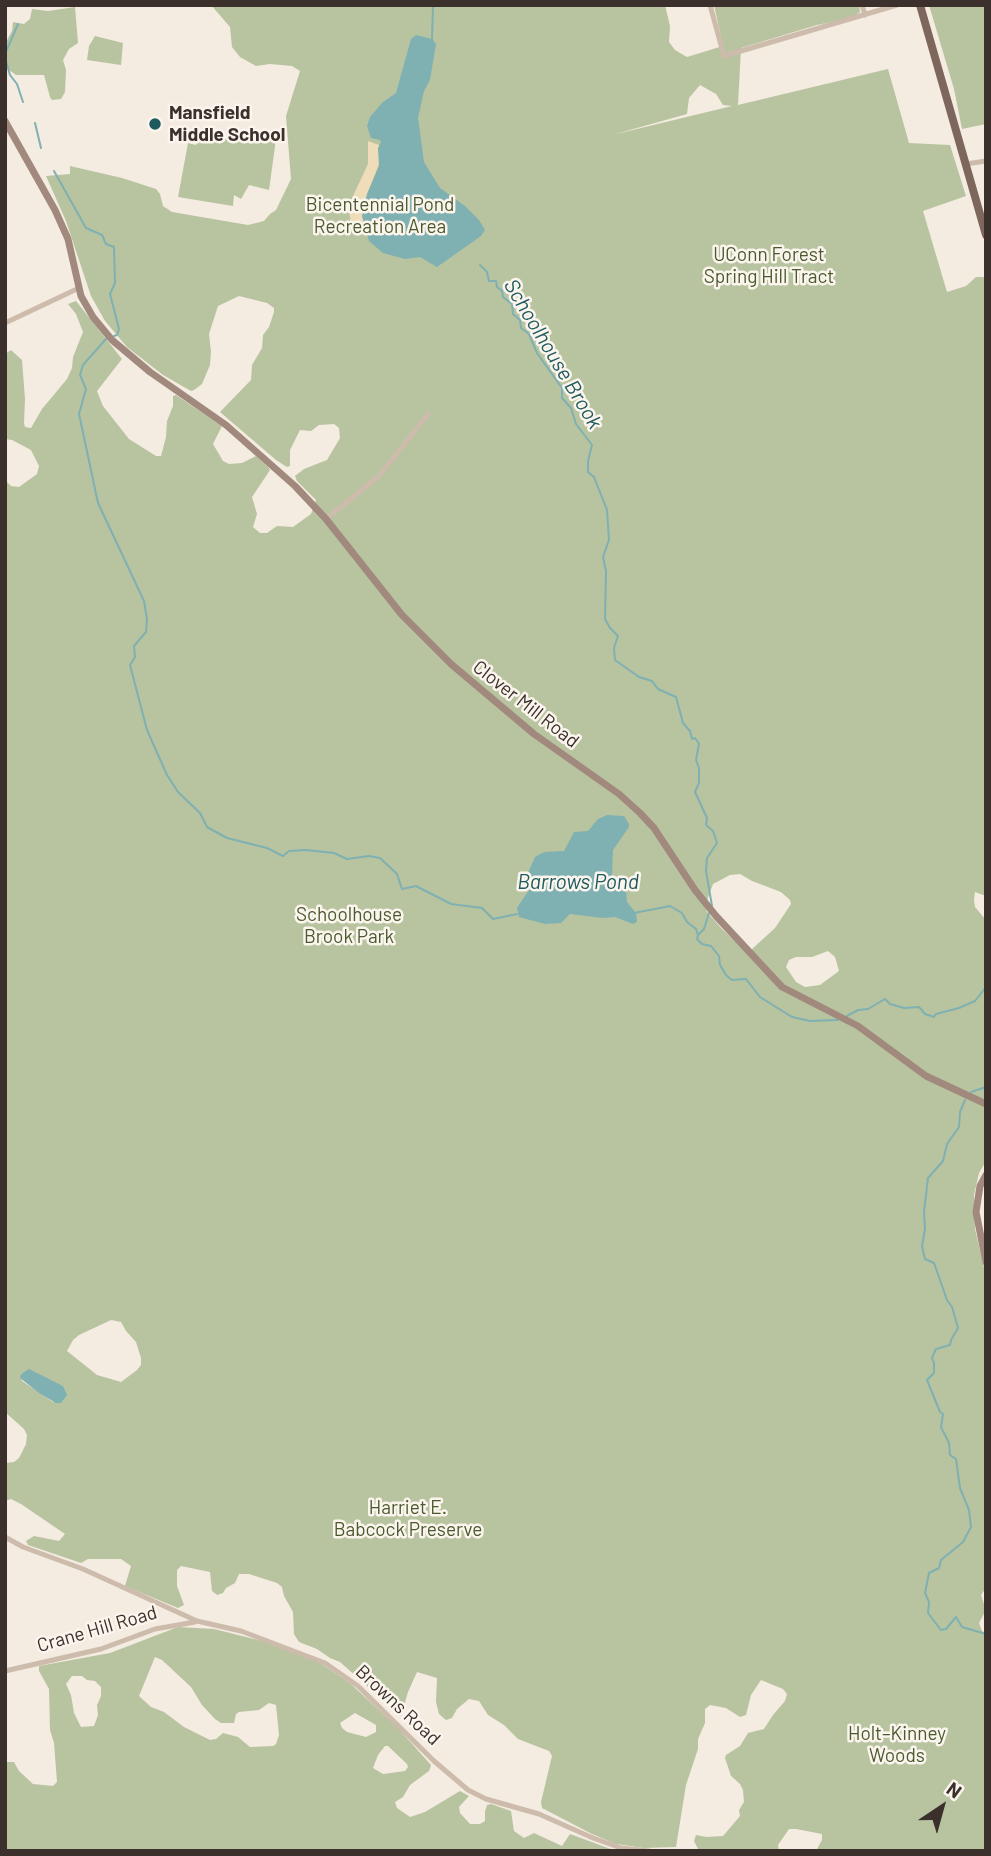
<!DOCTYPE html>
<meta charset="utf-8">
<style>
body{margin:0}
#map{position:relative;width:991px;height:1856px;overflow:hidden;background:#f4ebe1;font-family:Barlow,sans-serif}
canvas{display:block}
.frame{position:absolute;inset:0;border:7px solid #3b302b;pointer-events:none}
.north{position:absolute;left:907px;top:1772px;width:70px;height:70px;-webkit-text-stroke:5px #fbf5ee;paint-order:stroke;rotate:36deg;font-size:19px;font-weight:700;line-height:28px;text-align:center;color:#3b302b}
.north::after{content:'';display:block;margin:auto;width:24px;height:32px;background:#3b302b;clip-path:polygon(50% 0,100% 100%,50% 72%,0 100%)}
</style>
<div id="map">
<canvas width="991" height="1856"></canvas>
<div class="frame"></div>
<div class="north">N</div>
</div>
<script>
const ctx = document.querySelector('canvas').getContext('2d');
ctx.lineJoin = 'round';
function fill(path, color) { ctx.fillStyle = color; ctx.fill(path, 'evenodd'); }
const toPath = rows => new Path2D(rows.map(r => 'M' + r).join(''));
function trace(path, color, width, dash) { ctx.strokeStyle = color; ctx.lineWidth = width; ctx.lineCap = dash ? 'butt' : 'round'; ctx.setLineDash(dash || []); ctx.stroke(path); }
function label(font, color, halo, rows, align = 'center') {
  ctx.font = font + ' Barlow,sans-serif'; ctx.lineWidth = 5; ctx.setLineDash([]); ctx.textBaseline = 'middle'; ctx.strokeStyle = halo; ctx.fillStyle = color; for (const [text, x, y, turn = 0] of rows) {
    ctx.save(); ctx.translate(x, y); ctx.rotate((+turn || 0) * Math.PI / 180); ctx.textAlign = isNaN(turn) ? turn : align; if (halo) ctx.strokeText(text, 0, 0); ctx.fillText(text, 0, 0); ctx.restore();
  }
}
const green = toPath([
 [211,5,665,5,670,26,669,42,675,50,687,57,723,46,714,5,859,5,860,12,852,18,817,25,741,48,738,105,888,69,909,143,950,145,966,196,923,211,947,292,966,286,976,277,983,277,986,279,986,896,975,892,974,900,975,907,986,920,986,1161,979,1173,974,1195,975,1229,986,1276,986,1588,981,1595,986,1610,979,1623,982,1631,986,1633,986,1851,816,1851,822,1840,822,1834,796,1829,789,1829,778,1845,779,1851,698,1849,694,1841,696,1835,706,1837,723,1836,740,1816,739,1810,744,1802,743,1790,740,1784,731,1776,725,1758,726,1755,740,1746,748,1733,764,1729,773,1715,785,1701,787,1694,783,1689,761,1680,751,1695,746,1715,740,1717,726,1708,710,1705,705,1709,705,1723,698,1739,698,1749,686,1785,676,1847,644,1848,616,1844,592,1834,542,1808,541,1802,552,1756,549,1751,518,1739,504,1725,488,1715,479,1701,469,1699,457,1709,452,1718,446,1720,439,1714,436,1702,437,1678,417,1672,408,1692,401,1716,340,1662,330,1658,317,1649,299,1642,294,1634,293,1612,284,1596,282,1587,277,1583,249,1574,239,1574,235,1583,226,1588,223,1593,217,1595,212,1591,210,1572,181,1566,177,1570,177,1586,184,1605,178,1608,125,1586,131,1566,121,1559,88,1559,81,1563,28,1545,26,1541,34,1536,59,1541,65,1534,21,1504,11,1499,5,1501,5,1463,14,1462,19,1458,26,1444,27,1435,24,1429,5,1412,5,480,11,486,19,487,37,474,39,466,31,450,12,440,5,439,5,354,11,350,22,360,25,399,24,423,25,427,31,428,42,409,67,379,72,368,73,357,83,332,76,314,68,304,76,301,122,359,97,391,103,406,129,439,156,456,161,456,166,437,167,421,173,406,173,396,176,395,222,426,213,444,223,461,229,464,242,463,256,456,268,467,270,470,252,497,257,514,253,527,260,533,267,533,277,526,293,527,311,514,316,500,297,481,295,476,304,469,327,460,340,438,339,428,334,424,319,425,311,431,300,430,290,450,290,466,287,467,276,460,220,412,251,380,252,365,262,348,263,335,269,327,274,312,274,308,267,303,239,296,218,306,209,334,211,352,210,365,202,384,194,390,191,391,163,375,127,347,105,321,91,296,66,221,46,176,70,174,70,166,122,178,156,189,160,194,163,206,172,212,248,225,264,221,270,214,276,210,291,179,286,116,300,71,292,66,270,64,256,66,240,57,232,47,230,27],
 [700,85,716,94,723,105,732,106,612,135,687,114,689,98],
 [740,874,752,881,781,892,790,900,791,904,775,928,751,950,745,951,722,929,707,912,705,906,713,884,730,875],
 [828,951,835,957,839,971,820,985,805,987,796,982,786,967,789,960,796,957,812,957],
 [111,1320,121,1322,126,1331,136,1342,141,1358,141,1365,137,1370,121,1382,97,1375,67,1351,73,1340,79,1335],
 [27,1371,63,1386,53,1402,22,1381,21,1374],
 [929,5,986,5,986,124,962,129,954,89],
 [75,7,78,43,69,49,63,60,66,70,65,92,61,99,52,100,50,97,44,75,16,75,9,70,5,64,5,44,12,31,13,22,24,24,30,19,32,9,48,11],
 [95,36,123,43,121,65,87,60,89,46],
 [206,128,226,139,228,131,276,139,269,190,249,185,241,199,234,195,233,206,178,197,188,143,196,145],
 [178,1627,214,1629,266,1642,319,1662,351,1684,397,1727,431,1765,429,1771,410,1785,403,1797,395,1802,397,1808,410,1817,425,1812,460,1791,469,1796,459,1807,460,1813,470,1824,480,1824,485,1821,485,1811,487,1805,491,1804,511,1811,514,1831,524,1838,534,1833,562,1846,570,1834,616,1851,5,1851,5,1762,14,1762,19,1771,33,1784,53,1786,57,1782,54,1743,50,1730,49,1689,39,1671,39,1666,110,1653],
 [155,1657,162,1660,191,1687,202,1705,215,1719,221,1723,234,1723,236,1714,239,1712,259,1710,269,1703,276,1705,279,1735,276,1744,273,1746,250,1747,238,1737,223,1733,216,1739,210,1740,184,1727,164,1712,151,1707,139,1696],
 [72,1676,82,1676,87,1680,95,1681,101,1687,101,1696,97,1705,98,1715,94,1726,81,1727,74,1713,71,1695,66,1684],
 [355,1713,376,1725,376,1732,366,1737,347,1732,342,1728,340,1723],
 [385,1746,388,1746,407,1764,408,1767,405,1771,383,1774,373,1768,378,1755]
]);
const sand = toPath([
 [368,141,379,145,379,164,362,208,366,235,362,229,352,229,349,211,353,196,368,164]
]);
const water = toPath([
 [416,35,432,39,436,44,430,80,424,91,418,118,424,162,440,188,465,206,479,220,485,230,481,236,437,267,420,257,405,259,383,253,369,241,362,216,367,194,379,166,378,148,381,142,380,140,371,138,367,126,370,117,383,102,396,93,411,39],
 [607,815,624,816,629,824,629,827,613,850,612,876,626,888,627,902,636,913,637,922,633,924,615,917,602,918,570,914,561,923,545,924,519,917,517,908,529,890,527,875,535,857,544,852,564,851,574,832,588,831,598,819],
 [29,1369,63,1386,67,1395,61,1403,56,1403,39,1393,20,1378,21,1374]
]);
const stream = toPath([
 [432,39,433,5],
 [5,54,18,24],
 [5,58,10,75,17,84,23,102],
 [35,123,41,148],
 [54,171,86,228,102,235,106,244,114,247,115,283,110,294,119,329,117,335,114,336],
 [480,265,487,272,489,281,496,281,497,287,502,291,503,297,512,304,513,314,520,320,521,328,529,334,537,353,562,388,562,398,571,408,576,424,592,445,588,461,588,472,594,477,607,510,609,540,603,557,606,571,605,619,610,628,618,636,614,648,615,660,639,677,652,681,658,689,676,697,683,723,690,731,692,739,695,738,699,744,696,760,699,768,699,783,695,792,707,818,706,825,713,831,717,843,707,858,706,871,712,906],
 [106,339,83,365,80,375,86,389,79,414,98,503,144,601,147,619,146,632,134,646,135,657,130,665,147,730,167,775,178,792,200,813,207,827,227,838,267,848,283,856,289,851,306,850,334,853,347,859,369,856,380,858,397,874,402,889,416,886,451,904,482,908,493,919,517,914],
 [634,913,670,906,682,913,687,922,696,929,698,935],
 [709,913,704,929,698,935,697,939,702,944,711,946,719,956,720,965,726,975,732,980,746,979,760,997,792,1017,810,1021,838,1020],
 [847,1016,858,1010,868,1009,885,999,890,1004,904,1008,919,1007,925,1014,934,1017,936,1014,959,1008,975,1001,986,987],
 [971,1092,986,1087],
 [965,1100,960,1112,959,1127,947,1144,943,1161,928,1178,924,1212,925,1229,922,1246,925,1259,934,1263,947,1300,952,1307,958,1328,951,1340,950,1345,936,1349,932,1358,934,1363,934,1373,927,1380,940,1412,943,1414,941,1427,949,1443,950,1455,956,1459,960,1488,969,1510,971,1527,963,1542,941,1560,939,1568,929,1573,925,1593,929,1602,928,1613,941,1630,946,1629,956,1617,962,1627,986,1634]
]);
const street = toPath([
 [710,5,724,56,897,5],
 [862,5,865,15],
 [966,164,986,161],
 [5,323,79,288],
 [326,519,379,476,428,414],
 [5,1537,23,1547,83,1569,197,1621,241,1631,325,1663,358,1686,434,1761,468,1790,486,1799,539,1814,593,1838,621,1848,649,1851],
 [5,1671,101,1649,155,1629,195,1622]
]);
const secondary = toPath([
 [5,121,55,210,68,239,81,296,93,317,112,340,150,372,226,425,295,486,326,519,402,615,451,664,534,734,619,794,640,813,654,828,695,890,716,916,782,987,858,1026,926,1076,986,1104],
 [986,1175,980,1186,976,1212,986,1262]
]);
const primary = toPath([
 [920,5,986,235]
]);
const markers = [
 [155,124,7,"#1f5a5e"]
];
const poiNames = [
 ["Mansfield",169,113],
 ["Middle School",169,135]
];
const parkNames = [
 ["Bicentennial Pond",380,205],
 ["Recreation Area",380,227],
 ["UConn Forest",769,255],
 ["Spring Hill Tract",769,277],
 ["Schoolhouse",349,915],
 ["Brook Park",349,937],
 ["Harriet E.",408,1508],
 ["Babcock Preserve",408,1530],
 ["Holt–Kinney",897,1734],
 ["Woods",897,1756]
];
const streetNames = [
 ["Clover Mill Road",526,704,38],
 ["Crane Hill Road",97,1629,-16],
 ["Browns Road",398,1705,43]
];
const waterNames = [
 ["Schoolhouse Brook",553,354,59],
 ["Barrows Pond",578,882]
];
fill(green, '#b8c4a0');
fill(sand, '#efdcb8');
fill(water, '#7fb0b2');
trace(stream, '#7fb0b2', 2);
trace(street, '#cdbbac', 5);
trace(secondary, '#a18a7d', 7);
trace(primary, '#7d675c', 8);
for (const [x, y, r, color] of markers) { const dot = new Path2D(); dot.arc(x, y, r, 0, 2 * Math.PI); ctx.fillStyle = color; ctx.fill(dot); trace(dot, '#fbf5ee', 2.5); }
label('bold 19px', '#3b302b', '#fbf5ee', poiNames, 'left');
label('19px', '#4a5a2e', '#fbf5ee', parkNames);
label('19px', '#3b302b', '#fbf5ee', streetNames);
label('italic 21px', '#1f5a5e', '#fbf5ee', waterNames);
</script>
